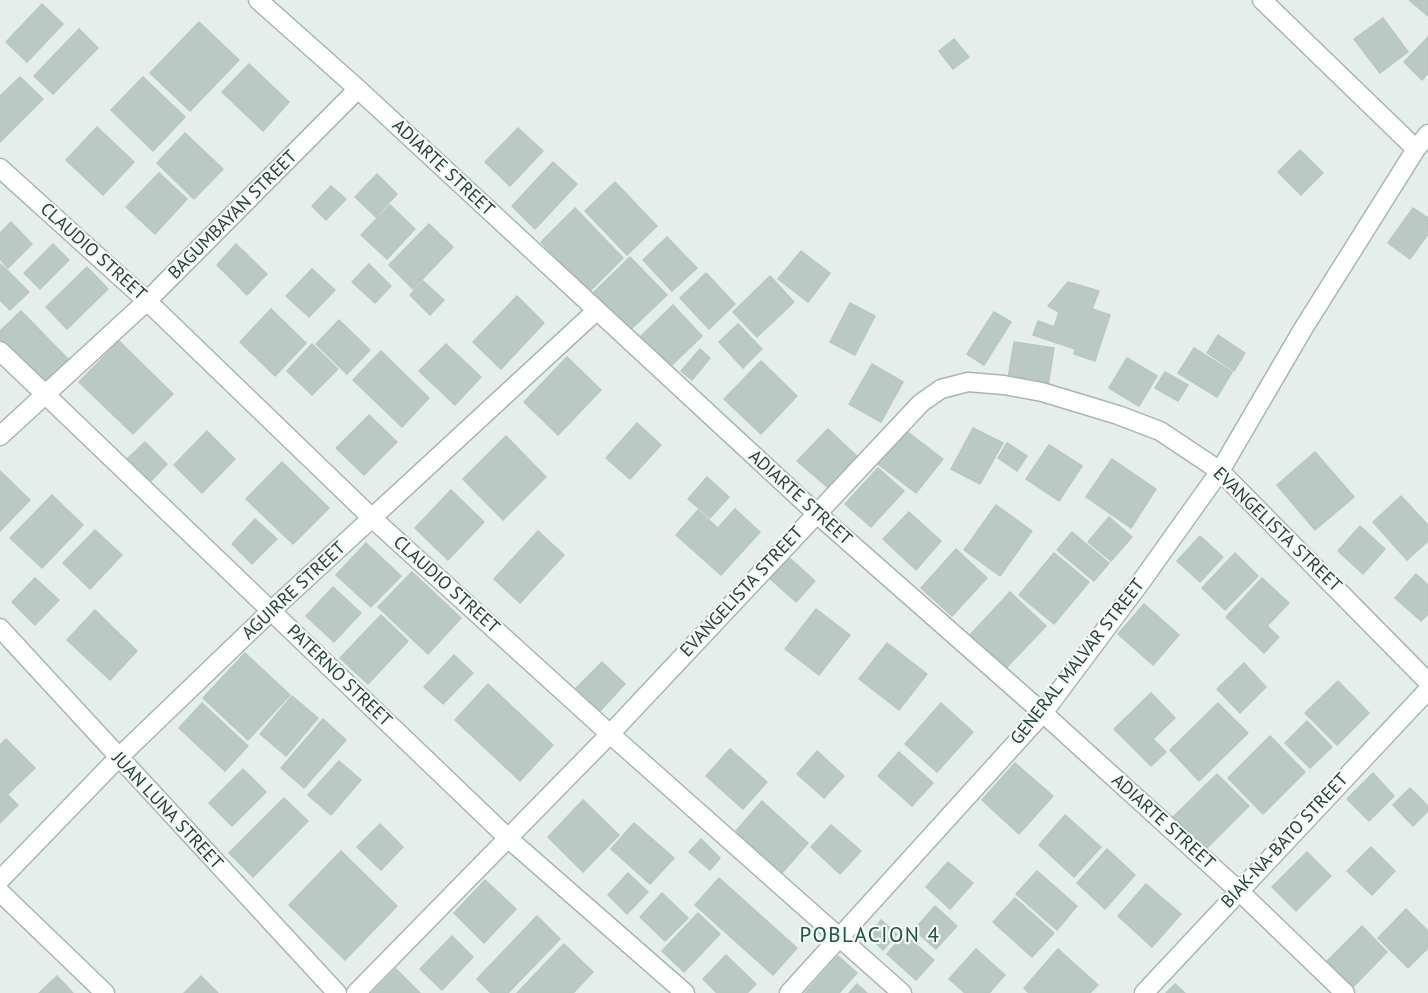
<!DOCTYPE html>
<style>
body{margin:0}
canvas{display:block;background:#e5eeea}
</style>
<canvas width="1428" height="993"></canvas>
<script>
const ctx = document.querySelector('canvas').getContext('2d');
ctx.lineJoin = 'round';
function fill(path, color) { ctx.fillStyle = color; ctx.fill(path, 'evenodd'); }
const toPath = rows => new Path2D(rows.map(r => 'M' + r).join(''));
function trace(path, color, width, dash) { ctx.strokeStyle = color; ctx.lineWidth = width; ctx.lineCap = dash ? 'butt' : 'round'; ctx.setLineDash(dash || []); ctx.stroke(path); }
function label(font, color, halo, rows, align = 'center') {
  ctx.font = font + ' "PT Sans",sans-serif'; ctx.lineWidth = 4.5; ctx.setLineDash([]); ctx.textBaseline = 'middle'; ctx.strokeStyle = halo; ctx.fillStyle = color; for (const [text, x, y, turn = 0] of rows) {
    ctx.save(); ctx.translate(x, y); ctx.rotate((+turn || 0) * Math.PI / 180); ctx.textAlign = isNaN(turn) ? turn : align; if (halo) ctx.strokeText(text, 0, 0); ctx.fillText(text, 0, 0); ctx.restore();
  }
}
const building = toPath([
 [1409,0,1428,0,1428,16,1409,0],
 [42,4,63,24,27,62,6,42,42,4],
 [1383,18,1408,52,1380,73,1354,39,1383,18],
 [199,22,239,60,190,111,150,73,199,22],
 [79,29,98,48,53,94,34,76,79,29],
 [1428,37,1428,73,1422,80,1404,62,1428,37],
 [954,39,969,57,953,69,939,51,954,39],
 [249,64,289,102,263,131,222,92,249,64],
 [20,77,43,99,0,142,0,96,20,77],
 [143,77,185,117,153,151,111,110,143,77],
 [97,127,134,162,103,195,66,160,97,127],
 [518,128,543,151,510,186,485,162,518,128],
 [185,133,223,169,194,199,157,163,185,133],
 [1300,150,1323,173,1301,195,1278,172,1300,150],
 [553,162,577,184,535,229,512,206,553,162],
 [159,173,187,199,155,234,126,207,159,173],
 [377,174,397,194,376,217,355,197,377,174],
 [615,182,657,226,627,255,585,211,615,182],
 [331,186,346,199,326,220,312,206,331,186],
 [390,205,415,229,387,259,361,235,390,205],
 [575,208,623,258,589,292,541,242,575,208],
 [1413,208,1428,218,1428,234,1410,259,1388,243,1413,208],
 [11,222,32,244,8,268,0,259,0,233,11,222],
 [429,224,453,247,413,289,389,265,429,224],
 [667,237,697,268,672,291,643,260,667,237],
 [53,244,69,260,40,289,24,273,53,244],
 [236,244,267,274,247,295,217,265,236,244],
 [801,251,830,273,808,302,778,279,801,251],
 [630,257,667,295,630,330,594,292,630,257],
 [1,264,29,292,10,310,0,300,1,264],
 [369,264,391,286,375,303,352,282,369,264],
 [87,267,108,289,67,329,46,307,87,267],
 [312,269,335,290,309,317,286,296,312,269],
 [706,273,735,304,709,329,680,298,706,273],
 [770,276,794,302,757,337,733,312,770,276],
 [423,281,444,300,430,315,410,295,423,281],
 [1068,282,1099,291,1092,309,1110,315,1095,361,1074,354,1075,349,1033,335,1038,321,1054,327,1059,312,1048,306,1068,282],
 [517,296,544,323,501,369,473,342,517,296],
 [850,303,875,316,855,355,830,342,850,303],
 [673,305,702,336,669,368,640,337,673,305],
 [271,309,306,343,275,376,240,342,271,309],
 [21,311,72,363,46,388,0,341,0,331,21,311],
 [994,312,1011,322,984,365,967,354,994,312],
 [339,320,370,350,347,374,316,344,339,320],
 [738,324,762,349,743,368,719,342,738,324],
 [1218,335,1245,353,1234,371,1207,353,1218,335],
 [119,341,173,394,133,434,79,382,119,341],
 [1014,342,1054,348,1048,386,1008,379,1014,342],
 [312,344,338,369,312,395,287,371,312,344],
 [446,344,481,377,455,405,419,371,446,344],
 [1194,348,1232,372,1217,397,1178,373,1194,348],
 [700,349,710,358,692,380,681,371,700,349],
 [381,351,429,398,402,427,353,380,381,351],
 [567,357,601,390,558,435,524,402,567,357],
 [1127,358,1157,376,1139,406,1109,388,1127,358],
 [761,361,797,396,761,434,724,399,761,361],
 [872,364,903,382,881,422,849,404,872,364],
 [1165,372,1188,385,1178,401,1155,388,1165,372],
 [369,415,397,442,364,475,336,448,369,415],
 [637,423,661,445,630,479,606,458,637,423],
 [973,428,1003,443,980,484,951,469,973,428],
 [828,429,862,461,833,492,797,461,828,429],
 [905,430,943,459,916,493,878,464,905,430],
 [207,431,235,459,202,493,174,465,207,431],
 [506,436,546,477,503,520,463,479,506,436],
 [145,442,167,464,150,482,127,459,145,442],
 [1007,443,1027,456,1017,471,998,458,1007,443],
 [1049,445,1082,466,1059,501,1026,479,1049,445],
 [1315,452,1354,497,1315,530,1277,485,1315,452],
 [1112,459,1156,489,1131,528,1086,497,1112,459],
 [282,462,329,508,293,544,246,499,282,462],
 [878,468,904,491,871,527,845,504,878,468],
 [0,471,30,500,0,531,0,471],
 [707,477,729,497,710,518,688,499,707,477],
 [451,490,484,522,448,560,415,528,451,490],
 [52,495,83,525,42,568,10,538,52,495],
 [1401,496,1428,525,1428,541,1407,560,1373,522,1401,496],
 [996,505,1032,531,1000,576,964,550,996,505],
 [735,509,760,532,721,575,676,535,698,510,718,528,735,509],
 [909,512,941,541,916,570,883,539,909,512],
 [1109,517,1132,537,1111,561,1088,542,1109,517],
 [255,519,277,539,252,564,232,544,255,519],
 [1360,526,1385,549,1363,574,1338,551,1360,526],
 [95,530,122,555,90,589,63,563,95,530],
 [538,531,564,555,520,603,494,579,538,531],
 [1072,532,1109,563,1094,581,1057,550,1072,532],
 [1200,536,1223,557,1200,582,1177,561,1200,536],
 [366,543,401,576,371,607,336,575,366,543],
 [956,549,987,578,952,616,921,588,956,549],
 [1054,553,1089,582,1054,624,1019,595,1054,553],
 [1235,553,1258,576,1225,610,1202,588,1235,553],
 [785,554,815,581,796,602,766,575,785,554],
 [412,572,461,618,428,654,378,607,412,572],
 [1416,574,1428,585,1428,614,1421,621,1395,598,1416,574],
 [35,578,59,600,35,625,12,602,35,578],
 [1262,578,1289,603,1267,626,1279,637,1264,653,1226,617,1262,578],
 [333,587,361,613,334,642,306,616,333,587],
 [1010,592,1046,626,1006,668,970,635,1010,592],
 [1144,604,1179,635,1153,665,1118,634,1144,604],
 [816,609,850,635,819,675,785,649,816,609],
 [95,610,137,651,110,680,67,640,95,610],
 [381,615,408,641,368,684,340,658,381,615],
 [887,643,927,674,899,710,859,679,887,643],
 [245,653,290,695,248,740,203,698,245,653],
 [454,655,473,673,443,704,424,687,454,655],
 [602,662,625,684,600,711,576,688,602,662],
 [1244,663,1266,687,1240,713,1217,689,1244,663],
 [1338,681,1369,713,1337,745,1305,713,1338,681],
 [488,684,553,745,520,781,455,720,488,684],
 [1151,693,1175,718,1153,739,1166,752,1151,766,1114,729,1151,693],
 [292,696,318,718,286,756,260,734,292,696],
 [202,703,248,746,225,771,179,728,202,703],
 [941,703,973,732,937,772,905,744,941,703],
 [1218,703,1248,733,1199,781,1170,750,1218,703],
 [323,719,346,740,304,788,281,768,323,719],
 [1307,721,1332,747,1310,768,1285,743,1307,721],
 [1270,736,1305,772,1263,814,1228,778,1270,736],
 [6,739,35,768,8,794,0,787,0,745,6,739],
 [730,749,767,782,743,809,706,776,730,749],
 [817,751,844,776,824,798,797,774,817,751],
 [899,752,933,783,912,806,878,776,899,752],
 [339,761,361,780,331,815,308,795,339,761],
 [1015,763,1053,796,1019,834,982,800,1015,763],
 [243,769,266,792,232,826,209,803,243,769],
 [1373,773,1394,796,1369,821,1347,799,1373,773],
 [1217,774,1249,806,1203,852,1171,819,1217,774],
 [0,787,18,805,0,823,0,787],
 [1410,788,1428,806,1428,811,1413,826,1393,805,1410,788],
 [284,798,308,821,253,877,229,853,284,798],
 [583,800,619,835,583,872,548,837,583,800],
 [762,801,808,843,782,873,736,831,762,801],
 [1065,815,1101,847,1074,877,1039,845,1065,815],
 [634,823,674,858,650,884,611,849,634,823],
 [380,824,403,847,381,870,357,847,380,824],
 [831,825,861,851,840,874,811,847,831,825],
 [701,839,720,858,710,870,689,852,701,839],
 [1371,847,1395,871,1372,895,1347,871,1371,847],
 [1107,849,1135,875,1105,909,1077,883,1107,849],
 [341,851,397,906,345,960,289,905,341,851],
 [1307,852,1331,876,1296,911,1272,887,1307,852],
 [948,862,973,883,950,909,926,887,948,862],
 [1037,871,1077,906,1057,930,1016,894,1037,871],
 [628,873,648,892,627,914,608,895,628,873],
 [719,878,797,948,773,975,695,905,719,878],
 [485,880,516,909,484,943,454,913,485,880],
 [1146,884,1181,914,1152,947,1118,916,1146,884],
 [662,893,688,918,665,941,640,917,662,893],
 [1015,898,1054,933,1032,957,993,922,1015,898],
 [935,906,957,926,936,949,914,930,935,906],
 [1406,909,1428,931,1428,948,1408,968,1378,938,1406,909],
 [698,913,720,934,684,972,662,951,698,913],
 [537,916,560,939,508,993,491,993,477,979,537,916],
 [881,920,897,934,883,950,868,936,881,920],
 [1362,926,1387,952,1353,987,1327,961,1362,926],
 [904,934,934,960,916,980,887,954,904,934],
 [452,936,473,957,442,990,420,969,452,936],
 [564,944,593,972,573,993,517,993,564,944],
 [976,949,1005,975,989,993,965,993,949,979,976,949],
 [1058,949,1098,985,1090,993,1029,993,1024,988,1058,949],
 [726,955,756,984,747,993,717,993,703,979,726,955],
 [838,956,857,973,839,993,805,993,838,956],
 [396,969,420,993,372,993,396,969],
 [57,976,73,993,39,993,57,976],
 [201,976,218,993,184,993,201,976],
 [857,984,867,993,849,993,857,984],
 [1175,984,1185,993,1166,993,1175,984]
]);
const minor = toPath([
 [258,0,358,89,816,513,1043,713,1238,890,1345,993],
 [1262,0,1416,149],
 [0,168,147,301,372,518,610,734,902,993],
 [0,351,510,840,685,993],
 [0,436,147,301,358,89],
 [0,880,118,758,271,611,596,311],
 [0,892,105,993],
 [356,993,610,734,921,403,941,389,968,382,1004,385,1042,392,1118,415,1160,431,1220,471,1428,682],
 [789,993,1043,713,1143,579,1220,471,1303,329,1416,149,1428,134],
 [1144,993,1428,690]
]);
const tertiary = toPath([
 [0,628,337,993]
]);
const streetNames = [
 ["ADIARTE STREET",443,168,43],
 ["BAGUMBAYAN STREET",233,215,-45],
 ["CLAUDIO STREET",93,252,42],
 ["ADIARTE STREET",800,498,42],
 ["EVANGELISTA STREET",1277,530,44],
 ["CLAUDIO STREET",446,585,42],
 ["AGUIRRE STREET",294,591,-43],
 ["EVANGELISTA STREET",742,592,-47],
 ["GENERAL MALVAR STREET",1078,662,-52],
 ["PATERNO STREET",339,676,44],
 ["JUAN LUNA STREET",167,811,47],
 ["ADIARTE STREET",1163,822,42],
 ["BIAK-NA-BATO STREET",1285,841,-47]
];
const quarterNames = [
 ["POBLACION 4",870,936]
];
fill(building, '#bac9c3');
trace(building, '#b8c8c1', 1.5);
trace(minor, '#a7b6b1', 21);
trace(tertiary, '#a7b6b1', 21);
trace(minor, '#fff', 18);
trace(tertiary, '#fff', 18);
label('18px', '#244039', '#f6faf8', streetNames);
ctx.letterSpacing = '1.5px';
label('21px', '#205347', '#f6faf8', quarterNames);
ctx.letterSpacing = '0px';
</script>
